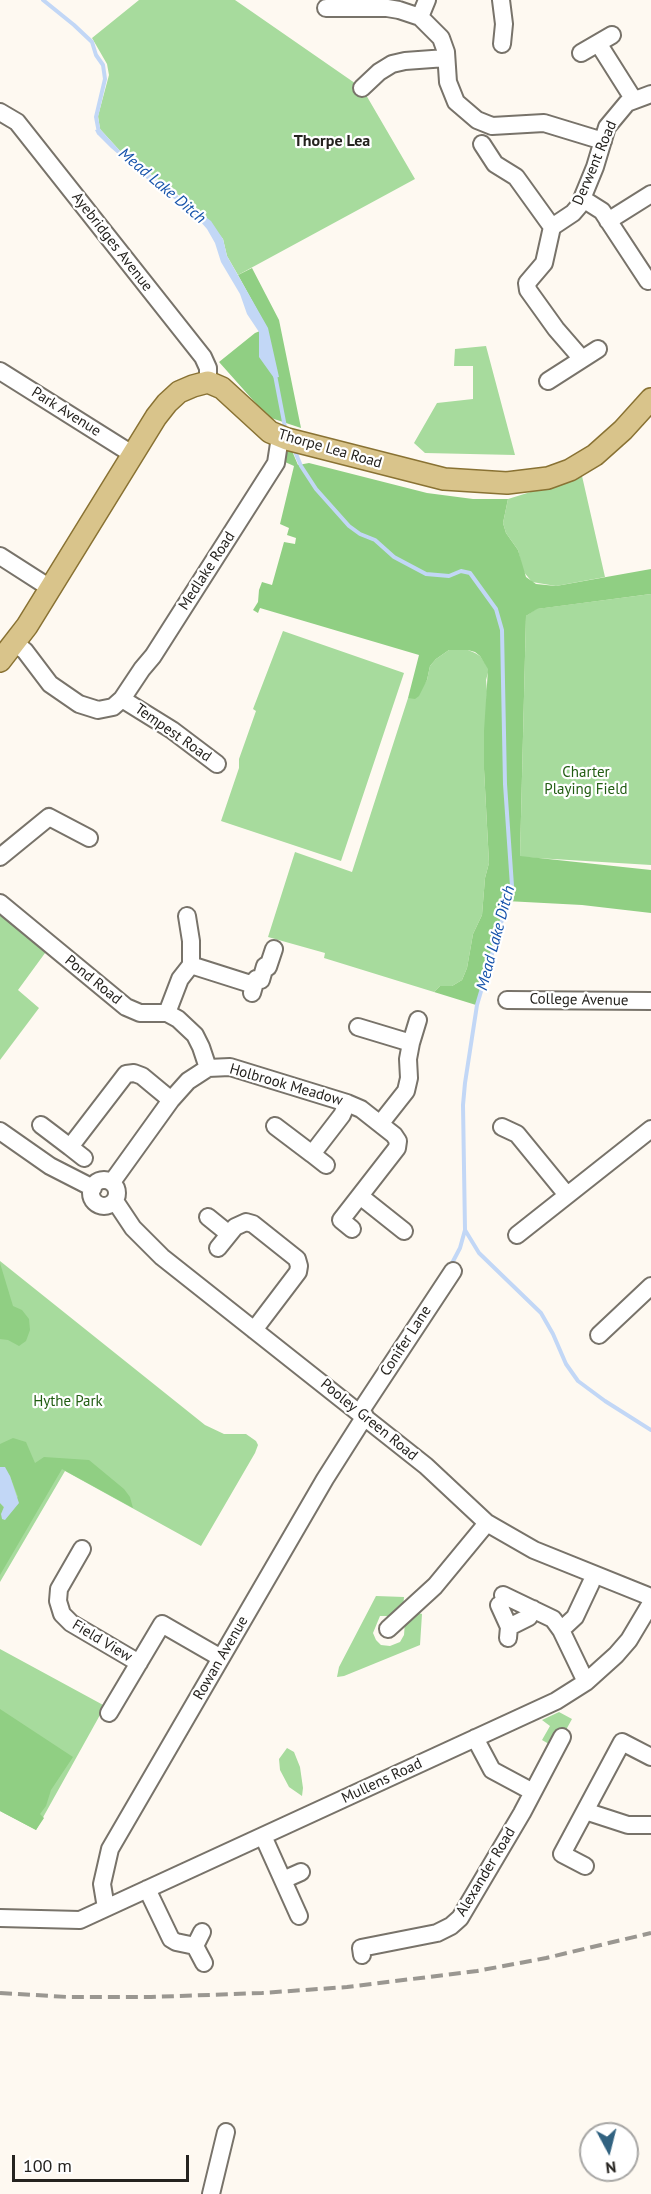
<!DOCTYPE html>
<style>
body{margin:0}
#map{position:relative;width:651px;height:2194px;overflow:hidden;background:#fef9f1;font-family:"PT Sans",sans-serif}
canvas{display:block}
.north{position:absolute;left:579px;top:2122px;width:60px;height:60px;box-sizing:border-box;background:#fff;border:2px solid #a8a7a5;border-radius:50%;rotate:173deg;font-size:16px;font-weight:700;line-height:24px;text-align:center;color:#25231f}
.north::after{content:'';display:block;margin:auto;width:21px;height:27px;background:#316280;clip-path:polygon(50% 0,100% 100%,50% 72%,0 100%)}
.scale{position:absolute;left:12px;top:2155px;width:177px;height:27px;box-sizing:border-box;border:3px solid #25231f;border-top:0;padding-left:8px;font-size:18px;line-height:21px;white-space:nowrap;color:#25231f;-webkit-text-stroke:4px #fff;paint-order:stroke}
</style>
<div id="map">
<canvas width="651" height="2194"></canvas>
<div class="north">N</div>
<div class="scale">100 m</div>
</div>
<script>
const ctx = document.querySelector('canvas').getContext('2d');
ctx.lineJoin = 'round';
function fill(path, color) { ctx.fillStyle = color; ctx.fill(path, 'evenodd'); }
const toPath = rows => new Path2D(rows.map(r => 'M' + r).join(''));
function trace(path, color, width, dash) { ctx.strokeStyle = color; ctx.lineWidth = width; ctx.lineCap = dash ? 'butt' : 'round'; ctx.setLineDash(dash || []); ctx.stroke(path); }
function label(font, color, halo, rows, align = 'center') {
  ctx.font = font + ' "PT Sans",sans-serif'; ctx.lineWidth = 4.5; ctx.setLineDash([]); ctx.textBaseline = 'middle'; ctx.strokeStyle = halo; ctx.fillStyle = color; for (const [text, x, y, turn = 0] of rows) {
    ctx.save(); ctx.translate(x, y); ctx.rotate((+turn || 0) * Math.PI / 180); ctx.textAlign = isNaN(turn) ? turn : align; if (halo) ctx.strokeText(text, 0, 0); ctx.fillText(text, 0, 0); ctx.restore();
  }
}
const green = toPath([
 [139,0,235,0,362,88,415,179,238,275,227,256,223,239,200,211,121,152,100,129,98,116,109,75,107,64,92,38],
 [486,346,515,455,425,453,414,443,437,403,473,399,473,366,454,366,455,349],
 [582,476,605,577,556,586,532,582,523,571,518,550,506,533,503,523,508,499],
 [651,594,651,865,520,857,526,616,536,609],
 [283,631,404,673,341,861,221,821,239,768,239,759,256,711,253,709],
 [449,650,468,650,475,653,480,656,489,669,486,680,487,691,484,769,489,863,485,878,482,915,473,934,467,968,462,980,452,986,440,986,434,992,324,958,325,953,268,937,295,852,352,872,408,698,415,698,427,680,430,666,436,659],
 [0,909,48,949,18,990,39,1008,0,1060],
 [0,1261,205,1425,224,1434,246,1434,256,1441,258,1445,255,1453,201,1546,65,1471,0,1582],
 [376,1596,404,1597,403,1610,395,1616,380,1616,373,1633,376,1640,381,1645,390,1646,400,1642,404,1635,405,1622,415,1612,422,1614,420,1645,344,1676,337,1677,339,1667],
 [0,1649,105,1706,36,1830,0,1811],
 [559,1712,572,1719,556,1748,542,1740,550,1726,542,1720],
 [287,1748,294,1752,300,1767,303,1788,302,1796,289,1787,280,1770,279,1759]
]);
const forest = toPath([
 [252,268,279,320,301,428,268,417,219,362,255,333,267,328,238,275],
 [289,444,298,465,309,463,427,493,473,499,508,499,503,523,506,533,518,550,526,577,536,584,556,586,651,569,651,594,537,609,526,616,520,856,651,870,651,913,582,905,506,901,476,1005,434,992,440,986,452,986,462,980,467,968,473,934,482,915,485,878,489,863,484,769,484,731,488,669,480,656,475,652,468,650,449,650,436,659,430,666,427,680,419,696,415,699,408,698,419,655,260,608,258,613,253,610,258,602,259,590,262,582,272,585,284,542,295,544,296,538,287,535,289,528,280,524,294,466,285,462],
 [0,1263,13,1306,22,1310,29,1319,30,1330,26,1341,19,1346,8,1340,0,1339],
 [13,1438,26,1442,35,1463,44,1457,89,1460,124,1489,130,1497,133,1508,62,1469,0,1575,0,1489,0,1503,4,1508,2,1511,18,1497,10,1476,0,1467,0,1444],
 [0,1709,73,1757,51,1790,46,1806,40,1814,44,1818,36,1830,0,1811]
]);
const water = toPath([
 [100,129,121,152,211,221,223,239,227,256,268,328,279,377,274,378,259,357,259,332,247,314,240,294,221,262,215,243,207,229,192,212,147,179,111,148,97,134,95,130],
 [0,1467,5,1467,10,1476,19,1503,5,1520,2,1519,1,1514,4,1507,0,1503]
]);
const stream = toPath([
 [43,0,74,25,92,42,96,55,103,65,105,79,96,117,99,133],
 [275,375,285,427],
 [294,449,301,466,316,489,349,526,360,534,375,540,394,557,426,574,449,576,461,571,470,573,496,609,502,630,505,784,512,886,477,1005,465,1083,463,1105,465,1230,479,1253,541,1313,553,1334,566,1364,578,1381,605,1401,651,1430],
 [450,1267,460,1248,465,1230]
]);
const minor = toPath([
 [501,0,504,24,502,44],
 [326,8,387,8,399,10,420,17,441,38,446,52,448,82,456,102,477,120,492,126,544,123,603,141],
 [420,17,427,0],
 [598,43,634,100],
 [581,53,612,35],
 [362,88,379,72,392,64,405,61,446,58],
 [0,112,17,122,203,357,208,368,208,382],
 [482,144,495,164,516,177,552,227],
 [583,199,602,211,648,281],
 [608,221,651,194],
 [582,359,556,329,528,290,527,283,544,263,552,227,573,213,579,206,595,167,607,127,627,103,651,94],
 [0,371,132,454],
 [548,381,598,349],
 [0,556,50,588],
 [15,643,25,651,50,684,79,704,98,710,113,707,122,699,142,669,153,656,276,463,280,437],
 [122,699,172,730,217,764],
 [0,857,49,817,89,838],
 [0,903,126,1007,140,1013,167,1013,178,1019,195,1035,201,1047,208,1068],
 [187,916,191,941,191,965,254,985],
 [252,993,256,979,261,980,265,966,268,967,274,949],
 [507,1000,651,1001],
 [167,1013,180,979,191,965],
 [358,1027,411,1043,408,1059,409,1078,406,1091,380,1124],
 [411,1043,418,1020],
 [41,1125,70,1147,126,1074,134,1073,142,1076,171,1100],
 [275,1126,312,1154,342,1115,347,1103],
 [502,1127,517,1134,567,1195],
 [0,1131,50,1166,93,1188],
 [70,1147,84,1158],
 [312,1154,326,1165],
 '91 1193a13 13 0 1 1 26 0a13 13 0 1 1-26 0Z',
 [112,1182,171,1100,188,1081,208,1068,230,1067,347,1103,361,1109,394,1135,398,1141,397,1148,341,1220,352,1229],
 [360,1196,404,1231],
 [115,1201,133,1228,162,1257,426,1466,487,1523,534,1550,651,1597],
 [208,1217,229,1234],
 [517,1235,651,1129],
 [218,1248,235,1227,246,1222,253,1224,297,1259,299,1266,298,1272,254,1330],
 [599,1335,651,1286],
 [360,1412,453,1271],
 [82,1549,59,1589,58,1601,62,1614,71,1623,139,1663],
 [503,1595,553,1619,561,1630,586,1682],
 [499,1605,509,1627,508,1638],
 [509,1627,529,1617,533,1609],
 [388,1629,435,1586,487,1523],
 [561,1630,575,1617,591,1583],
 [109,1713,162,1624,221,1658],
 [475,1738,492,1770,533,1792],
 [585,1811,628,1825,651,1825],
 [263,1836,299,1916],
 [585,1866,562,1854,622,1742,651,1757],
 [283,1880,301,1872],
 [147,1889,171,1939,176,1942,195,1946,204,1963],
 [106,1908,102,1884,110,1849,325,1479,365,1416],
 [0,1918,80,1920,556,1701,586,1682,616,1655,629,1640,651,1603],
 [195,1946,202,1932],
 [362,1955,361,1948,437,1933,451,1926,460,1918,522,1813,562,1737],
 [211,2194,226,2132]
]);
const major = toPath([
 [0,661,27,626,156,417,167,403,179,392,193,386,208,382,222,388,270,432,287,439,444,479,507,483,548,478,570,470,595,455,623,430,651,399]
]);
const rail = toPath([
 [0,1993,68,1997,151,1997,262,1993,347,1987,477,1971,546,1958,651,1933]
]);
const streetNames = [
 ["Derwent Road",595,163,-67],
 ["Ayebridges Avenue",112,242,52],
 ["Park Avenue",66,412,32],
 ["Thorpe Lea Road",330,449,16],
 ["Medlake Road",207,571,-57],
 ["Tempest Road",173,733,35],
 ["Pond Road",93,980,39],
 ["College Avenue",579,1000,1],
 ["Holbrook Meadow",286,1085,16],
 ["Conifer Lane",406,1341,-57],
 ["Pooley Green Road",369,1420,39],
 ["Field View",102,1641,31],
 ["Rowan Avenue",221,1658,-60],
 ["Mullens Road",382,1781,-25],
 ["Alexander Road",486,1872,-59]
];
const parkNames = [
 ["Charter",586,773],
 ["Playing Field",586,790],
 ["Hythe Park",68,1402]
];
const neighbourhoodNames = [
 ["Thorpe Lea",332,141]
];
const waterNames = [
 ["Mead Lake Ditch",162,186,40],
 ["Mead Lake Ditch",496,938,-75]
];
fill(green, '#a7db9d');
fill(forest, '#90cf83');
fill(water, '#c2d7f6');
trace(stream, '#c2d7f6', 4);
trace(minor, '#78736a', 20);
trace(major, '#897233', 24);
trace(minor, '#fff', 16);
trace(major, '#d9c48b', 21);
trace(rail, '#9a9791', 4, [12, 6]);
label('15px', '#25231f', '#fff', streetNames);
label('15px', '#215d12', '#fff', parkNames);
label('bold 16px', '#25231f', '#fff', neighbourhoodNames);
label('italic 16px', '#1653ab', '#fff', waterNames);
</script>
